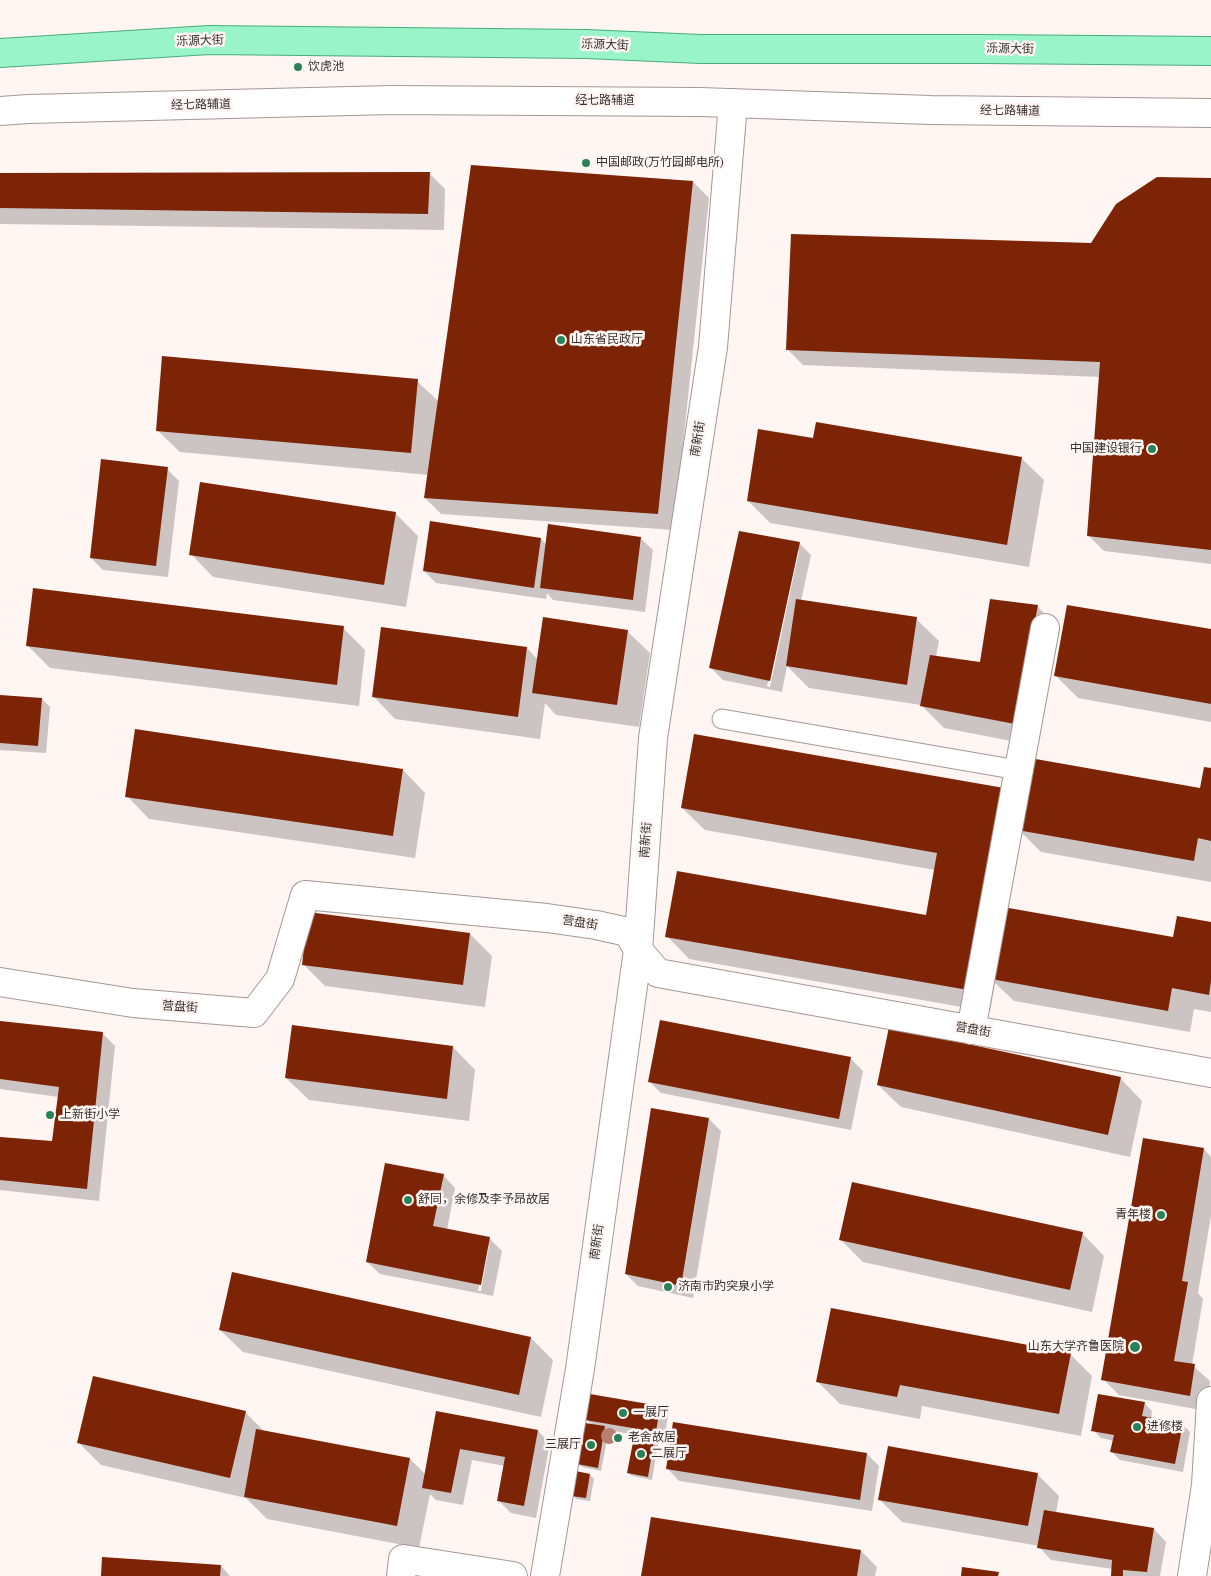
<!DOCTYPE html>
<meta charset="utf-8">
<style>
body{margin:0}
canvas{display:block;background:#fff5f3}
</style>
<canvas width="1211" height="1576"></canvas>
<script>
const g = document.querySelector('canvas').getContext('2d');
g.lineJoin = 'round';
function paint(path, color) {
  g.fillStyle = color;
  g.fill(path, 'evenodd');
}
function strokePath(path, color, width, dash) {
  g.strokeStyle = color;
  g.lineWidth = width;
  g.lineCap = dash ? 'butt' : 'round';
  g.setLineDash(dash || []);
  g.stroke(path);
}
function drawText(font, color, halo, rows, align = 'center') {
  g.font = font + ' "IBM Plex Serif","Noto Sans SC",serif';
  g.lineWidth = 5;
  g.setLineDash([]);
  g.textBaseline = 'middle';
  g.strokeStyle = halo;
  g.fillStyle = color;
  for (const [text, x, y, turn = 0] of rows) {
    g.save();
    g.translate(x, y);
    g.rotate((+turn || 0) * Math.PI / 180);
    g.textAlign = isNaN(turn) ? turn : align;
    if (halo) g.strokeText(text, 0, 0);
    g.fillText(text, 0, 0);
    g.restore();
  }
}
const shadow = new Path2D(`
 M429,173L445,189L444,230L0,224V174Z
 M1211,179V564L1104,551L1088,535L1100,377L803,365L787,349L1092,244Z
 M693,182L709,198L674,530L441,514L425,498L429,475L180,452L157,430L417,381L439,402Z
 M1021,458L1044,480L1029,567L770,523L748,501Z
 M167,469L179,481L168,577L103,570L91,558Z
 M395,513L418,536L406,607L213,577L191,554Z
 M640,538L653,550L645,612L553,600L547,593L546,599L436,583L424,571L541,539L547,545Z
 M799,543L811,555L801,601L916,619L939,641L936,657L981,664L1037,606L1060,629L1037,746L944,728L921,705L809,688L787,666L782,692L723,680L711,668ZM797,551H799L770,687L767,686Z
 M343,628L365,650L359,706L50,668L27,645Z
 M1211,630V722L1078,698L1056,676Z
 M627,631L650,653L639,727L556,715L545,703L540,739L395,719L373,696L527,648L538,660Z
 M0,696L42,699L50,707L46,753L0,750Z
 M1211,769V882L1041,852L1022,833L1008,910L1174,939L1211,923V1012L1194,1009L1190,1032L1014,1001L995,983L990,1012L689,959L667,936L927,916L935,870L705,830L682,808L1003,789H1201Z
 M403,770L425,793L415,858L149,819L127,796Z
 M470,934L492,956L485,1007L325,986L303,964Z
 M0,1022L103,1034L115,1046L99,1201L0,1190V1138L53,1142L59,1097L0,1089Z
 M453,1047L475,1070L469,1121L309,1100L286,1078Z
 M850,1058L863,1071L851,1130L661,1093L649,1081Z
 M1120,1078L1142,1101L1130,1157L901,1107L878,1085Z
 M709,1119L721,1131L693,1298L638,1286L626,1274Z
 M1204,1149L1211,1157V1216L1198,1293L1203,1299L1192,1365L1210,1381L1206,1411L1119,1395L1103,1379Z
 M443,1175L455,1188L447,1230L489,1238L502,1251L493,1296L380,1274L367,1262ZM487,1246H489L481,1291H478Z
 M1082,1233L1104,1256L1092,1312L863,1262L841,1240Z
 M220,1330L531,1338L553,1360L541,1417L243,1352Z
 M1070,1354L1092,1376L1081,1436L922,1406L920,1419L840,1404L818,1382Z
 M591,1395L660,1407L668,1416L664,1440L659,1439L652,1480L632,1476L628,1473L635,1435L609,1430L601,1471L582,1467L578,1464L592,1425L586,1419Z
 M1144,1403L1152,1411L1151,1419L1182,1424L1190,1432L1183,1472L1120,1460L1112,1452L1114,1441L1101,1438L1093,1430Z
 M245,1412L265,1432L410,1459L426,1475L437,1413L538,1431L550,1443L536,1518L511,1513L499,1501L505,1466L472,1460L463,1505L436,1500L430,1494L419,1548L267,1519L246,1498L101,1465L79,1443Z
 M867,1454L879,1466L872,1511L679,1481L667,1468Z
 M577,1472L590,1475L594,1479L590,1501L576,1499L573,1495Z
 M1037,1474L1059,1496L1056,1513L1154,1529L1166,1542L1160,1576H1113V1569L1051,1560L1039,1547V1546L902,1522L880,1500Z
 M861,1551L877,1567L875,1576H643Z
 M221,1566L230,1576H102Z`);
const building = new Path2D(`
 M471,165L693,181L658,514L424,498Z
 M430,172L428,214L0,208V173Z
 M1157,177L1211,178V550L1087,536L1100,362L786,350L791,234L1091,243L1116,204Z
 M162,356L418,379L411,453L156,431Z
 M816,422L1022,457L1007,545L747,501L758,429L813,438Z
 M101,459L168,467L156,566L90,558Z
 M200,482L396,512L384,585L189,555Z
 M430,521L541,538L534,588L423,571Z
 M548,524L641,537L633,600L540,588Z
 M739,531L800,542L770,681L709,668Z
 M33,588L344,626L337,685L26,646Z
 M796,599L917,617L907,685L786,666Z
 M990,599L1038,605L1015,724L920,706L930,655L980,662Z
 M1067,605L1211,629V704L1054,676Z
 M543,617L628,630L617,705L532,693Z
 M381,627L527,647L518,717L372,697Z
 M0,695L42,698L38,746L0,743Z
 M135,729L403,769L393,836L125,797Z
 M694,734L1004,788L968,990L665,937L677,871L926,915L937,853L681,808Z
 M1030,758L1200,788L1204,767L1211,768V841L1198,838L1194,861L1017,830Z
 M1003,907L1173,937L1177,916L1211,922V981L1209,995L1172,988L1168,1011L991,979Z
 M308,912L470,933L463,985L302,965Z
 M660,1020L851,1057L839,1119L648,1082Z
 M0,1021L103,1032L87,1189L0,1180V1137L52,1141L59,1087L0,1079Z
 M292,1025L453,1046L447,1099L285,1078Z
 M889,1027L1121,1077L1108,1135L877,1085Z
 M651,1108L709,1118L681,1286L625,1274Z
 M1143,1138L1204,1148L1182,1281L1188,1282L1174,1361L1195,1364L1190,1396L1101,1380Z
 M385,1163L444,1174L433,1226L490,1237L481,1285L366,1262Z
 M852,1182L1083,1232L1070,1290L839,1240Z
 M232,1272L531,1337L519,1395L219,1330Z
 M831,1308L1071,1353L1059,1414L900,1385L897,1397L816,1382Z
 M93,1376L246,1411L230,1478L77,1443Z
 M590,1394L660,1406L656,1432L585,1420Z
 M1098,1394L1145,1402L1142,1416L1183,1423L1175,1464L1110,1452L1114,1435L1091,1431Z
 M436,1411L538,1430L524,1506L497,1501L505,1457L460,1449L451,1493L422,1488Z
 M673,1422L867,1453L860,1500L666,1469Z
 M585,1423L605,1426L598,1468L577,1464Z
 M256,1429L410,1458L397,1526L244,1497Z
 M635,1432L655,1435L648,1477L627,1473Z
 M888,1446L1038,1473L1028,1526L878,1500Z
 M576,1471L590,1474L586,1498L571,1496Z
 M1044,1510L1154,1528L1147,1572L1123,1570V1576H1111L1112,1560L1037,1548Z
 M651,1517L861,1550L857,1576H641Z
 M102,1557L221,1565L220,1576H101Z
 M962,1567L999,1572L998,1576H961Z`);
const service = new Path2D(`
 M722,719L1018,770`);
const minor = new Path2D(`
 M0,982L133,1003L254,1013L280,979L305,895L547,918L596,925L628,932L638,950L658,973L1211,1073
 M971,1030L1045,628
 M1192,1576L1206,1485L1211,1401`);
const tertiary = new Path2D(`
 M0,111L28,109L391,100L700,102L930,110L1211,113
 M401,1576L403,1559L513,1576
 M545,1576L580,1369L638,950L653,738L713,347L733,103`);
const primary = new Path2D(`
 M0,53L209,40L586,44L701,49H983L1211,51`);
const trees = [
 [609,1436]
];
const markers = [
 [298,67,5,"#278258"],
 [586,163,5,"#278258"],
 [561,340,5,"#278258"],
 [1152,449,5,"#278258"],
 [50,1115,5,"#278258"],
 [408,1200,5,"#278258"],
 [1161,1215,5,"#278258"],
 [668,1287,5,"#278258"],
 [1135,1347,6,"#278258"],
 [623,1413,5,"#278258"],
 [1137,1427,5,"#278258"],
 [618,1438,5,"#278258"],
 [591,1445,5,"#278258"],
 [641,1454,5,"#278258"]
];
const streetNames = [
 ["泺源大街",200,41,-2],
 ["泺源大街",605,45,2],
 ["泺源大街",1010,49,1],
 ["经七路辅道",605,101],
 ["经七路辅道",201,105,-1],
 ["经七路辅道",1010,111,1],
 ["南新街",698,439,-81],
 ["南新街",646,840,-86],
 ["营盘街",580,923,9],
 ["营盘街",180,1007,4],
 ["营盘街",973,1030,10],
 ["南新街",597,1242,-82]
];
const poiNames = [
 ["饮虎池",308,67],
 ["中国邮政(万竹园邮电所)",596,163],
 ["山东省民政厅",571,340],
 ["中国建设银行",1142,449,"right"],
 ["上新街小学",60,1115],
 ["舒同，余修及李予昂故居",418,1200],
 ["青年楼",1151,1215,"right"],
 ["济南市趵突泉小学",678,1287],
 ["山东大学齐鲁医院",1124,1347,"right"],
 ["一展厅",633,1413],
 ["进修楼",1147,1427],
 ["老舍故居",628,1438],
 ["三展厅",581,1445,"right"],
 ["二展厅",651,1454]
];
paint(shadow, '#0003');
paint(building, '#7c2405');
strokePath(service, '#a59793', 21);
strokePath(minor, '#a59793', 30);
strokePath(tertiary, '#a59793', 30);
strokePath(primary, '#4aab7c', 30);
strokePath(service, '#fff', 19);
strokePath(minor, '#fff', 28);
strokePath(tertiary, '#fff', 28);
strokePath(primary, '#99f4ca', 28);
g.fillStyle = '#b5806f';
for (const [x, y] of trees) {
  g.beginPath();
  g.arc(x, y, 8, 0, 2 * Math.PI);
  g.fill();
}
for (const [x, y, r, color] of markers) {
  const dot = new Path2D();
  dot.arc(x, y, r, 0, 2 * Math.PI);
  g.fillStyle = color;
  g.fill(dot);
  strokePath(dot, '#fff5f3', 2);
}
drawText('12px', '#36302e', '#fff5f3', streetNames);
drawText('12px', '#36302e', '#fff5f3', poiNames, 'left');
</script>
